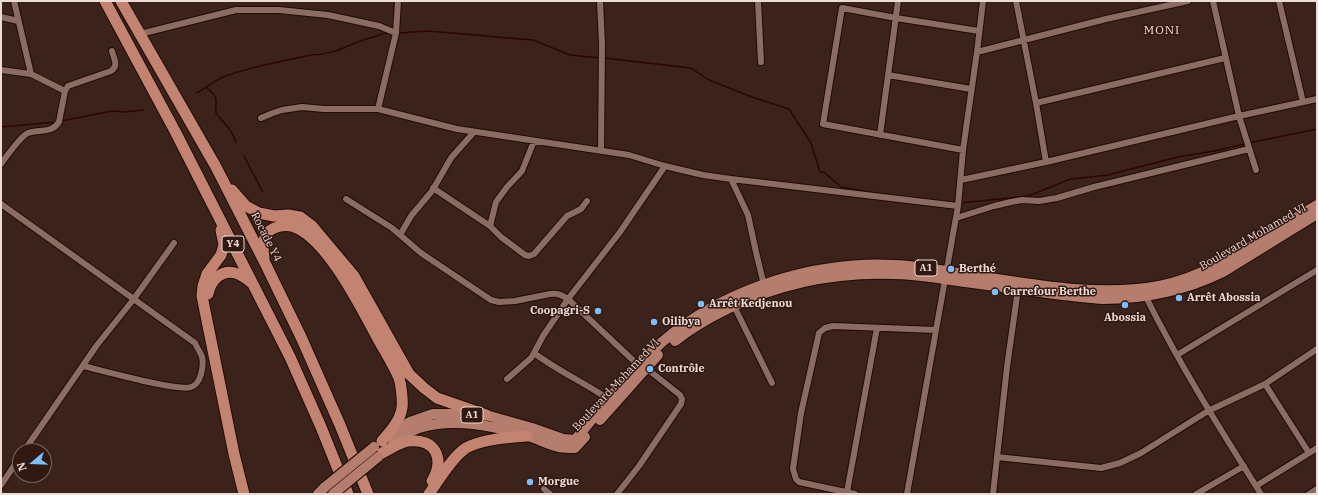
<!DOCTYPE html>
<meta charset="utf-8">
<style>
body{margin:0}
#map{position:relative;width:1318px;height:495px;overflow:hidden;background:#3b231b;font-family:"IBM Plex Serif",serif}
canvas{display:block}
.frame{position:absolute;inset:0;border:2px solid #eddbd6;pointer-events:none}
.north{position:absolute;left:12px;top:443px;width:40px;height:40px;box-sizing:border-box;background:#311912;border:1px solid #7c6760;border-radius:50%;rotate:251deg;font-size:11px;font-weight:700;line-height:16px;text-align:center;color:#eddbd6}
.north::after{content:'';display:block;margin:auto;width:14px;height:18px;background:#7dbef9;clip-path:polygon(50% 0,100% 100%,50% 72%,0 100%)}
</style>
<div id="map">
<canvas width="1318" height="495"></canvas>
<div class="frame"></div>
<div class="north">N</div>
</div>
<script>
const g = document.querySelector('canvas').getContext('2d');
g.lineJoin = 'round';
function strokePath(path, color, width, dash) {
  g.strokeStyle = color;
  g.lineWidth = width;
  g.lineCap = dash ? 'butt' : 'round';
  g.setLineDash(dash || []);
  g.stroke(path);
}
function drawText(font, color, halo, rows, align = 'center') {
  g.font = font + ' "IBM Plex Serif",serif';
  g.lineWidth = 3;
  g.setLineDash([]);
  g.textBaseline = 'middle';
  g.strokeStyle = halo;
  g.fillStyle = color;
  for (const [text, x, y, turn = 0] of rows) {
    g.save();
    g.translate(x, y);
    g.rotate((+turn || 0) * Math.PI / 180);
    g.textAlign = isNaN(turn) ? turn : align;
    if (halo) g.strokeText(text, 0, 0);
    g.fillText(text, 0, 0);
    g.restore();
  }
}
const stream = new Path2D(`
 M398,33L428,31L533,40L570,55L600,58
 M604,58L691,68L709,80L752,97L789,109L811,143L820,172H824L841,187L876,193
 M207,88C220,99 215,98 216,113C224,124 232,129 236,142
 M197,93C206,88 214,81 223,77C250,66 282,62 310,55C327,55 340,50 355,43C364,39 375,37 385,33H390
 M61,121L112,111L125,112L143,110
 M1,127L57,122
 M1249,143L1317,129
 M244,156L262,191
 M961,203L1028,196L1071,179L1108,175L1178,157L1214,151L1245,144`);
const minor = new Path2D(`
 M14,1L31,74
 M600,1L602,44L601,151
 M758,1L761,62
 M1016,1L1036,103L1046,162
 M1213,1L1239,116L1256,170
 M1279,1L1303,102
 M1,17L18,21
 M140,34L236,10H279L328,15L379,26L396,33
 M977,52L1106,19L1188,1
 M1,70L31,74L65,91
 M888,75L971,89
 M1036,103L1225,58
 M378,109L396,33L398,1
 M261,118L273,113L282,110L302,107L324,109H378L457,129L629,155L665,166L703,175L731,179L748,215L756,252L764,285
 M880,135L898,1
 M963,150L823,124L842,8L896,18L979,31
 M1,164C6,157 21,136 28,133C38,129 52,134 59,122L65,91L68,86L111,71C119,66 114,59 112,51
 M731,179L958,206
 M961,180L1046,162L1239,116L1317,99
 M433,188L490,226L501,237L525,255L529,256L534,254L567,216L581,209L587,201
 M346,199L392,228L421,253L491,300L499,302L515,301L550,294C558,293 562,295 568,299L638,365
 M1,204L195,343C197,348 201,353 202,357C204,366 201,384 191,387C178,392 101,370 83,366
 M956,218L994,206L1011,202L1022,200L1039,201L1057,198L1094,187L1249,149
 M490,226L496,202L507,187L522,171L534,141
 M400,235L411,216L432,191L451,158L474,132
 M1145,295C1179,364 1220,429 1261,494
 M734,306L772,383
 M534,353L543,336L568,299L620,232L665,166
 M1177,355L1317,270
 M507,379L531,358L534,353C558,371 585,383 608,399
 M1265,384L1309,453
 M24,451L97,345L133,300L174,243
 M997,457L1101,468L1120,463L1141,453L1208,411L1265,384L1317,349
 M1,485L20,457
 M1256,486L1317,448
 M544,489L550,494
 M847,492L877,328
 M617,494L639,466L681,404L682,399L680,395L646,368
 M855,494L799,482L796,479L793,469L801,413L819,333L825,328L833,326L936,330
 M907,494L958,206L963,150L977,52L983,1
 M993,494L1007,367L1018,289
 M1196,494L1244,466
 M1309,494L1317,489`);
const primary = new Path2D(`
 M675,341C691,328 709,318 727,309C780,283 833,272 893,274C917,274 941,279 965,282C995,286 1025,290 1055,294C1071,296 1087,298 1103,299C1144,299 1186,290 1223,272L1317,214
 M600,420L658,355
 M388,436L410,422L433,414H460L486,415L532,428L563,439L575,440C606,403 635,363 673,333C734,286 818,261 895,265C923,266 950,272 977,276C1037,285 1098,297 1159,286C1216,275 1267,234 1317,205
 M393,444C401,438 409,431 419,428C453,417 494,426 528,436C538,439 549,445 559,447C564,448 570,448 575,448L585,437
 M318,494L325,487`);
const trunk = new Path2D(`
 M105,1L176,133L290,357L321,427L348,494
 M121,1L216,167L265,263L301,337L340,425L368,494
 M232,190L246,206L259,213L274,216L288,215L300,217L312,226L354,276L409,374L424,388L437,398L486,415
 M221,230L224,245L221,255L207,274L203,286L202,296L234,454L244,494
 M264,258C263,251 262,244 265,237C269,226 287,223 297,228C329,243 360,306 377,337C384,350 393,364 399,378C401,384 403,401 402,408C400,421 390,432 382,441
 M208,294C211,279 223,268 238,274C243,276 248,280 252,283
 M382,453C390,449 400,442 408,441C436,438 445,459 432,481
 M429,494C438,481 453,456 466,448C482,439 510,437 527,436`);
const primaryBridge = new Path2D(`
 M325,487L374,447
 M333,494L378,457`);
const markers = [
 [951,269,4,"#7dbef9"],
 [995,292,4,"#7dbef9"],
 [1179,298,4,"#7dbef9"],
 [701,304,4,"#7dbef9"],
 [1125,305,4,"#7dbef9"],
 [598,311,4,"#7dbef9"],
 [654,322,4,"#7dbef9"],
 [650,369,4,"#7dbef9"],
 [530,482,4,"#7dbef9"]
];
const shields = [
 [233,244,22],
 [926,268,22],
 [472,415,22]
];
const shieldNames = [
 ["Y4",233,244],
 ["A1",926,268],
 ["A1",472,415]
];
const streetNames = [
 ["Rocade Y4",266,237,63],
 ["Boulevard Mohamed VI",1253,237,-30],
 ["Boulevard Mohamed VI",616,385,-47]
];
const poiNames = [
 ["Berthé",959,269],
 ["Carrefour Berthe",1003,292],
 ["Arrêt Abossia",1187,298],
 ["Arrêt Kedjenou",709,304],
 ["Coopagri-S",590,311,"right"],
 ["Abossia",1125,318,"center"],
 ["Oilibya",662,322],
 ["Contrôle",658,369],
 ["Morgue",538,482]
];
const neighbourhoodNames = [
 ["MONI",1162,31]
];
strokePath(stream, '#2e0500', 1.5);
strokePath(minor, '#210b05', 8);
strokePath(primary, '#210b05', 12);
strokePath(trunk, '#210b05', 13);
strokePath(minor, '#8a6c63', 6);
strokePath(primary, '#b47d6d', 10);
strokePath(trunk, '#c28370', 11);
strokePath(primaryBridge, '#210b05', 12, []);
strokePath(primaryBridge, '#b47d6d', 10);
for (const [x, y, r, color] of markers) {
  const dot = new Path2D();
  dot.arc(x, y, r, 0, 2 * Math.PI);
  g.fillStyle = color;
  g.fill(dot);
  strokePath(dot, '#311912', 1.5);
}
for (const [x, y, w] of shields) {
  const box = new Path2D();
  box.roundRect(x - w / 2, y - 8, w, 16, 3);
  g.fillStyle = '#311912';
  g.fill(box);
  strokePath(box, '#eddbd6', 1);
}
drawText('bold 10px', '#eddbd6', null, shieldNames);
drawText('11px', '#eddbd6', '#311912', streetNames);
drawText('bold 11px', '#eddbd6', '#311912', poiNames, 'left');
g.letterSpacing = '1px';
drawText('12px', '#fddad0', '#311912', neighbourhoodNames);
g.letterSpacing = '0px';
</script>
